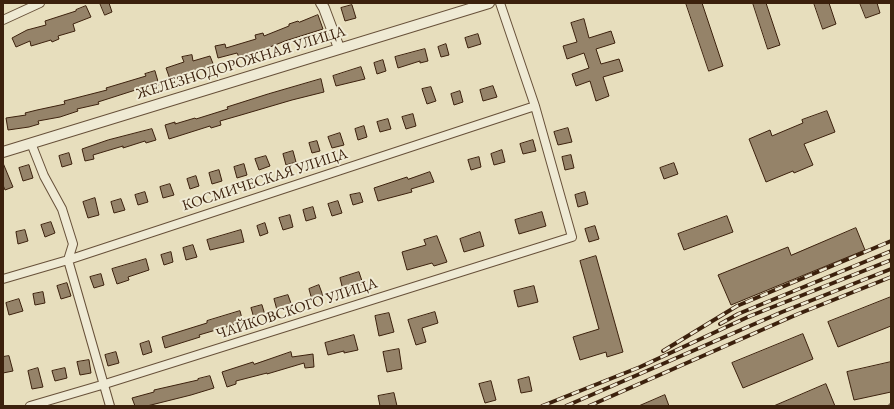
<!DOCTYPE html>
<meta charset="utf-8">
<style>
body{margin:0}
#map{position:relative;width:894px;height:409px;overflow:hidden;background:#e7debd;font-family:"EB Garamond",serif}
canvas{display:block}
.frame{position:absolute;inset:0;border:4px solid #3c210d;pointer-events:none}
</style>
<div id="map">
<canvas width="894" height="409"></canvas>
<div class="frame"></div>
</div>
<script>
const g = document.querySelector('canvas').getContext('2d');
g.lineJoin = 'round';
function paint(path, color) {
  g.fillStyle = color;
  g.fill(path, 'evenodd');
}
function strokePath(path, color, width, dash) {
  g.strokeStyle = color;
  g.lineWidth = width;
  g.lineCap = dash ? 'butt' : 'round';
  g.setLineDash(dash || []);
  g.stroke(path);
}
function drawText(font, color, halo, rows, align = 'center') {
  g.font = font + ' "EB Garamond",serif';
  g.lineWidth = 4;
  g.setLineDash([]);
  g.textBaseline = 'middle';
  g.strokeStyle = halo;
  g.fillStyle = color;
  for (const [text, x, y, turn = 0] of rows) {
    g.save();
    g.translate(x, y);
    g.rotate((+turn || 0) * Math.PI / 180);
    g.textAlign = isNaN(turn) ? turn : align;
    if (halo) g.strokeText(text, 0, 0);
    g.fillText(text, 0, 0);
    g.restore();
  }
}
const building = new Path2D(`
 M100,3H109L112,12L105,15Z
 M686,3H702L723,66L709,71Z
 M753,3H766L780,45L768,49Z
 M814,3H829L836,24L823,29Z
 M860,3H877L880,13L866,18Z
 M352,5L356,18L345,21L341,8Z
 M86,6L91,17L73,24L75,31L58,36L59,39L52,42L51,40L31,46L30,41L16,47L12,38L27,30L46,25L45,21L76,11V10Z
 M318,15L323,29L285,41L260,51L239,57L237,53L218,58L215,46L225,44L226,48L256,39L255,35L263,33L264,36L289,26V24L298,21L299,22Z
 M584,19L589,38L611,31L615,43L596,49L601,64L619,59L623,71L603,77L609,96L596,101L590,81L576,86L572,74L589,68L584,53L567,59L563,46L577,42L571,23Z
 M478,34L481,44L468,48L465,38Z
 M446,44L449,55L441,57L438,47Z
 M425,49L428,61L420,63V61L398,68L395,57Z
 M192,55L193,61L210,56L214,66L178,76L180,80L171,82L166,68L184,62L182,57Z
 M383,60L386,71L377,74L374,63Z
 M361,67L365,79L336,86L333,76Z
 M155,71L159,85L149,88L148,86L98,102L99,104L77,109L78,111L60,117L38,121L39,124L29,127L8,130L6,118L26,115L25,113L37,110L65,104L64,101L107,90L106,88L146,76L145,74Z
 M321,79L324,92L292,100L241,115L220,121L221,125L211,128L210,126L169,139L165,125L175,122V124L195,118L196,119L228,109L227,107L268,94Z
 M493,86L497,97L483,101L480,90Z
 M431,87L436,101L427,104L422,89Z
 M460,91L463,102L454,105L451,94Z
 M827,111L835,132L804,144L813,165L794,173L793,171L766,182L749,139L770,130L772,136L803,123L802,120Z
 M413,114L416,126L406,129L402,117Z
 M388,119L391,129L380,132L377,122Z
 M364,126L367,137L358,140L355,129Z
 M568,128L572,142L558,145L554,132Z
 M152,129L156,140L146,143L145,141L123,148V146L93,155L94,159L85,161L82,149L108,140Z
 M340,133L344,145L332,148L328,137Z
 M533,140L536,151L523,154L520,144Z
 M317,141L320,151L312,153L309,143Z
 M502,150L505,162L494,165L491,154Z
 M293,151L296,162L286,165L283,154Z
 M69,153L72,164L62,167L59,156Z
 M571,155L574,168L565,170L562,157Z
 M266,156L270,166L259,170L255,159Z
 M479,157L481,167L471,170L468,160Z
 M3,163L13,187L5,190L3,185Z
 M674,163L678,174L664,179L660,168Z
 M244,164L247,175L237,178L234,167Z
 M29,165L33,178L23,181L19,168Z
 M219,170L222,181L212,184L209,173Z
 M430,172L434,182L411,189L412,192L378,201L374,188L407,177L408,179Z
 M196,176L199,186L190,189L187,179Z
 M170,184L174,195L163,198L160,187Z
 M145,192L148,202L138,205L135,195Z
 M585,192L588,204L578,207L575,195Z
 M360,193L363,202L353,205L350,195Z
 M95,198L99,215L88,218L83,202Z
 M121,199L125,210L114,213L111,202Z
 M338,201L342,213L332,216L328,204Z
 M313,207L316,218L306,221L303,210Z
 M542,212L546,226L519,234L515,220Z
 M290,215L293,227L283,230L279,218Z
 M727,216L733,232L684,250L678,234Z
 M51,222L55,233L45,237L41,225Z
 M265,223L268,233L260,236L257,226Z
 M595,226L599,239L589,242L585,229Z
 M856,228L865,250L731,305L718,275L788,247L791,255Z
 M25,230L28,241L18,244L16,232Z
 M241,230L244,242L210,250L207,240Z
 M480,232L484,246L464,252L460,239Z
 M437,236L447,262L434,266L432,263L407,270L402,252L426,245L424,240Z
 M193,245L197,257L186,260L183,248Z
 M171,252L173,262L164,265L161,255Z
 M596,256L623,352L607,357L606,352L580,360L573,337L599,329L580,261Z
 M146,259L149,270L128,277L129,280L117,284L112,269Z
 M359,272L363,284L343,290L340,278Z
 M101,274L104,285L94,288L90,277Z
 M67,283L71,296L61,299L57,286Z
 M319,285L323,296L312,300L309,289Z
 M534,286L538,302L518,307L514,291Z
 M43,292L45,303L35,305L33,294Z
 M288,295L292,306L277,310L274,299Z
 M891,297V326L838,347L828,322Z
 M19,299L23,311L9,315L6,303Z
 M262,305L265,315L254,318L251,308Z
 M240,311L243,322L199,335L200,337L165,348L162,337L207,323V321Z
 M435,312L438,323L422,328L426,342L416,345L408,320Z
 M389,313L394,332L379,336L375,316Z
 M803,334L813,359L743,388L732,363Z
 M354,335L358,350L344,353V351L328,355L325,343Z
 M149,341L152,352L143,355L140,344Z
 M399,349L402,369L387,372L383,352Z
 M116,352L119,363L108,366L105,355Z
 M291,352L292,357L313,354L314,367L305,368L304,363L267,374V373L236,381V384L227,387L222,372L253,362L254,364Z
 M9,356L13,371L3,373V357Z
 M89,360L91,373L80,375L77,362Z
 M891,362V392L854,400L847,372Z
 M38,368L43,387L32,389L28,371Z
 M65,368L67,378L55,381L52,371Z
 M210,376L214,388L191,395L147,406H135L132,398L154,392V390L198,380V379Z
 M529,377L532,391L521,393L518,380Z
 M491,381L496,400L485,403L479,384Z
 M826,384L835,406H774Z
 M394,393L397,406H380L378,396Z
 M665,395L669,406H639Z`);
const minor = new Path2D(`
 M3,20L40,3
 M31,143L44,176L62,209L73,244L68,260L110,406
 M3,279L68,260L535,106
 M30,406L105,384L572,237L535,106L500,3`);
const tertiary = new Path2D(`
 M321,3L324,8L339,48
 M3,152L489,3`);
const rail = new Path2D(`
 M720,324L738,314L891,251
 M663,351L737,306L891,241
 M542,406L640,367L750,316L891,260
 M566,406L782,312L891,269
 M589,406L798,314L891,277
 M890,406L891,405`);
const streetNames = [
 ["ЖЕЛЕЗНОДОРОЖНАЯ УЛИЦА",241,63,-17],
 ["КОСМИЧЕСКАЯ УЛИЦА",265,180,-18],
 ["ЧАЙКОВСКОГО УЛИЦА",297,309,-18]
];
paint(building, '#958369');
strokePath(building, '#3c210d', 1);
strokePath(minor, '#675039', 10);
strokePath(tertiary, '#675039', 12);
strokePath(minor, '#efead4', 8);
strokePath(tertiary, '#efead4', 10);
strokePath(rail, '#3c210d', 4);
strokePath(rail, '#efead4', 2.5, [8]);
drawText('15px', '#3c210d', '#efead4', streetNames);
</script>
